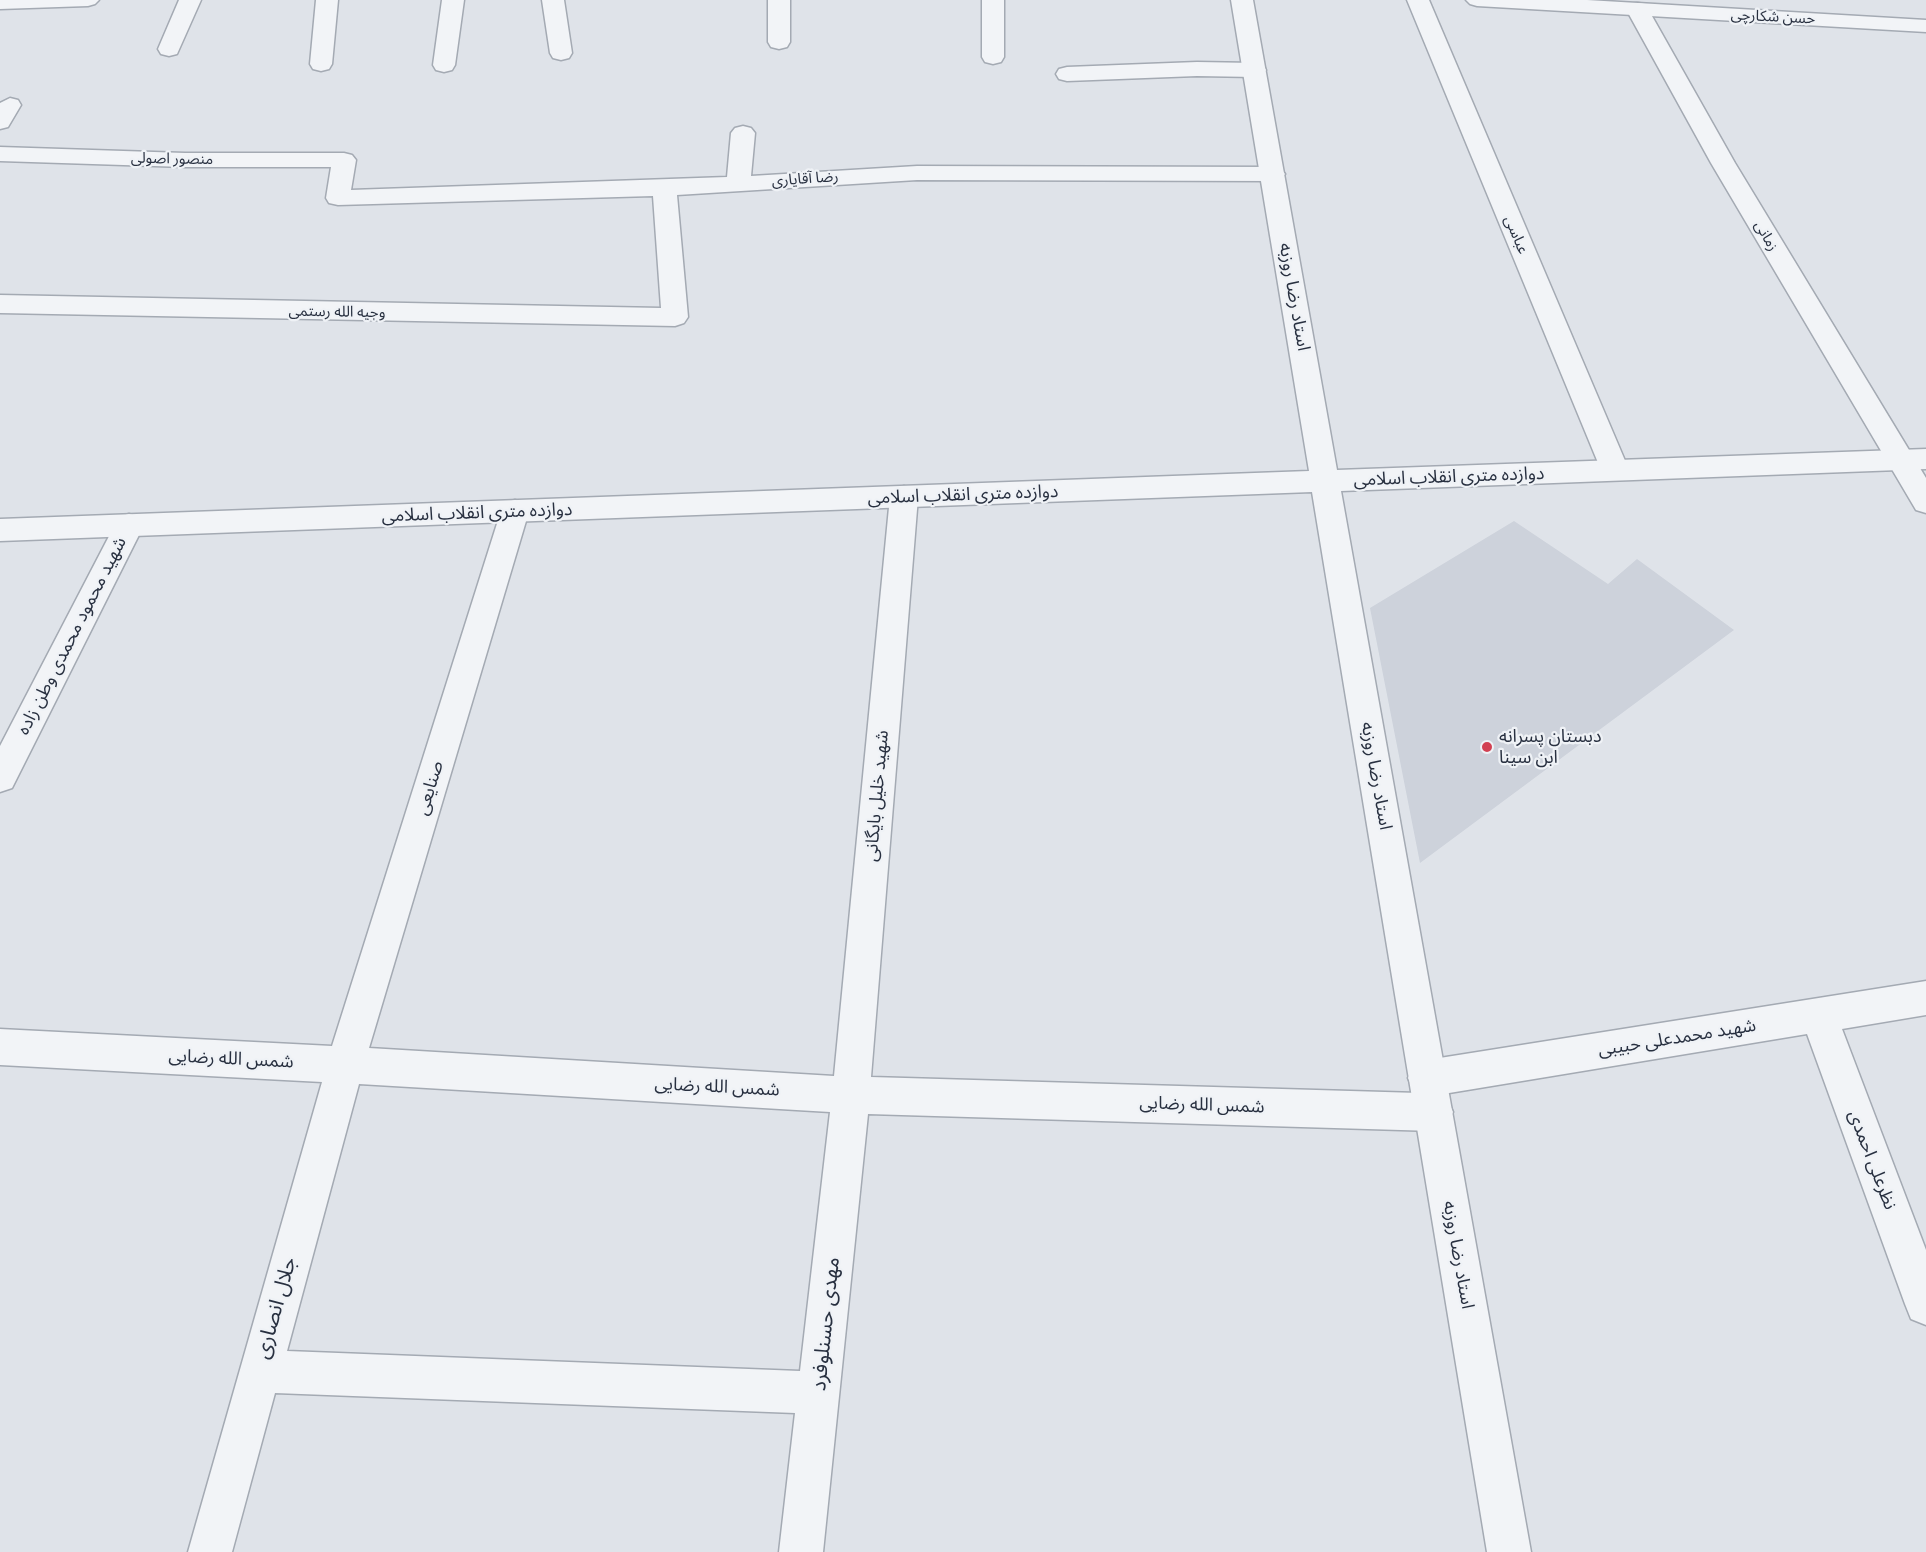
<!DOCTYPE html>
<meta charset="utf-8">
<style>
body{margin:0}
canvas{display:block;background:#dfe3e9}
</style>
<canvas width="1926" height="1552"></canvas>
<script>
const g = document.querySelector('canvas').getContext('2d');
g.lineJoin = 'round';
function paint(path, color) {
  g.fillStyle = color;
  g.fill(path, 'evenodd');
}
function strokePath(path, color, width, dash) {
  g.strokeStyle = color;
  g.lineWidth = width;
  g.lineCap = dash ? 'butt' : 'round';
  g.setLineDash(dash || []);
  g.stroke(path);
}
function drawText(font, color, halo, rows, align = 'center') {
  g.font = font + ' "IBM Plex Sans","Noto Sans Arabic",sans-serif';
  g.lineWidth = 4.5;
  g.setLineDash([]);
  g.textBaseline = 'middle';
  g.strokeStyle = halo;
  g.fillStyle = color;
  for (const [text, x, y, turn = 0] of rows) {
    g.save();
    g.translate(x, y);
    g.rotate((+turn || 0) * Math.PI / 180);
    g.textAlign = isNaN(turn) ? turn : align;
    if (halo) g.strokeText(text, 0, 0);
    g.fillText(text, 0, 0);
    g.restore();
  }
}
const built = new Path2D(`
 M1514,521L1608,584L1637,559L1734,630L1420,863L1370,608Z`);
const minor = new Path2D(`
 M179,0H201L177,54L169,56L161,54L158,49Z
 M316,0H338L332,64L329,69L321,71L313,69L310,64Z
 M442,0H464L455,65L452,70L444,72L436,70L433,65Z
 M542,0H564L572,53L569,58L561,60L553,58L550,53Z
 M768,0H790V42L787,47L779,49L771,47L768,42Z
 M982,0H1004V57L1001,62L993,64L985,62L982,57Z
 M1407,0H1429L1629,470L1625,477L1615,480L1605,477L1601,470Z
 M1637,3L1645,4L1648,9L1735,163L1926,478V513L1916,510L1711,163L1626,9L1629,4Z
 M1197,62L1255,63L1263,65L1266,70L1263,75L1255,77L1197,76L1067,81L1059,79L1056,74L1059,69L1067,67Z
 M10,98L18,100L21,105L8,127L0,129V103Z
 M743,126L751,128L755,133L751,176L917,166L1273,167L1281,169L1285,174L1281,179L1273,181L917,180L677,195L688,317L684,323L675,326L0,313V295L661,308L653,196L338,205L329,203L326,198L331,167H185L0,161V147L185,153H344L352,155L356,160L351,190L727,177L731,133L735,128Z
 M904,486L914,490L918,497L871,1077L1419,1093L1414,1091L1408,1078L1414,1065L1427,1060L1926,981V1015L1842,1029L1926,1250V1325L1911,1319L1905,1304L1807,1034L1437,1095L1447,1099L1453,1112L1447,1125L1434,1131L868,1114L823,1552H779L795,1413L275,1393L232,1552H188L322,1082L0,1065V1029L332,1046L501,511L505,503L515,500L525,503L529,511L369,1048L834,1076L890,497L894,490ZM359,1084L830,1112L800,1371L287,1351Z
 M129,514L139,517L144,525L12,788L0,792V746L119,517Z`);
const tertiary = new Path2D(`
 M0,0H99L95,4L88,6L0,9Z
 M1231,0H1253L1337,470L1926,449V469L1341,491L1531,1552H1487L1312,492L0,541V519L1309,471Z
 M1466,0H1587L1926,20V32L1477,6L1470,4Z`);
const markers = [
 [1487,747,6,"#d24052"]
];
const farStreetnames = [
 ["حسن شکارچی",1773,17,3],
 ["منصور اصولی",172,159,1],
 ["رضا آقایاری",805,179,-4],
 ["عباسی",1516,235,67],
 ["زمانی",1766,236,60],
 ["وجیه الله رستمی",337,312,1]
];
const streetNames = [
 ["استاد رضا روزبه",1294,297,80],
 ["دوازده متری انقلاب اسلامی",1449,477,-2],
 ["دوازده متری انقلاب اسلامی",963,495,-2],
 ["دوازده متری انقلاب اسلامی",477,513,-2],
 ["شهید محمود محمدی وطن زاده",72,636,-63],
 ["استاد رضا روزبه",1376,776,80],
 ["صنایعی",430,788,-73],
 ["شهید خلیل بایگانی",877,796,-85],
 ["شهید محمدعلی حبیبی",1677,1038,-9],
 ["شمس الله رضایی",231,1059,3],
 ["شمس الله رضایی",717,1087,3],
 ["شمس الله رضایی",1202,1105,2],
 ["نظرعلی احمدی",1872,1160,69],
 ["استاد رضا روزبه",1458,1255,80]
];
const poiNames = [
 ["دبستان پسرانه",1499,737],
 ["ابن سینا",1499,758]
];
const nearStreetnames = [
 ["جلال انصاری",276,1308,-74],
 ["مهدی حسنلوفرد",826,1324,-84]
];
paint(built, '#cdd2db');
strokePath(minor, '#a4aab3', 3);
strokePath(tertiary, '#a4aab3', 3);
paint(minor, '#f2f4f7');
paint(tertiary, '#f2f4f7');
for (const [x, y, r, color] of markers) {
  const dot = new Path2D();
  dot.arc(x, y, r, 0, 2 * Math.PI);
  g.fillStyle = color;
  g.fill(dot);
  strokePath(dot, '#eff2f6', 2);
}
drawText('15px', '#283040', '#eff2f6', farStreetnames);
drawText('18px', '#283040', '#eff2f6', streetNames);
drawText('18px', '#283040', '#eff2f6', poiNames, 'left');
drawText('21px', '#283040', '#eff2f6', nearStreetnames);
</script>
